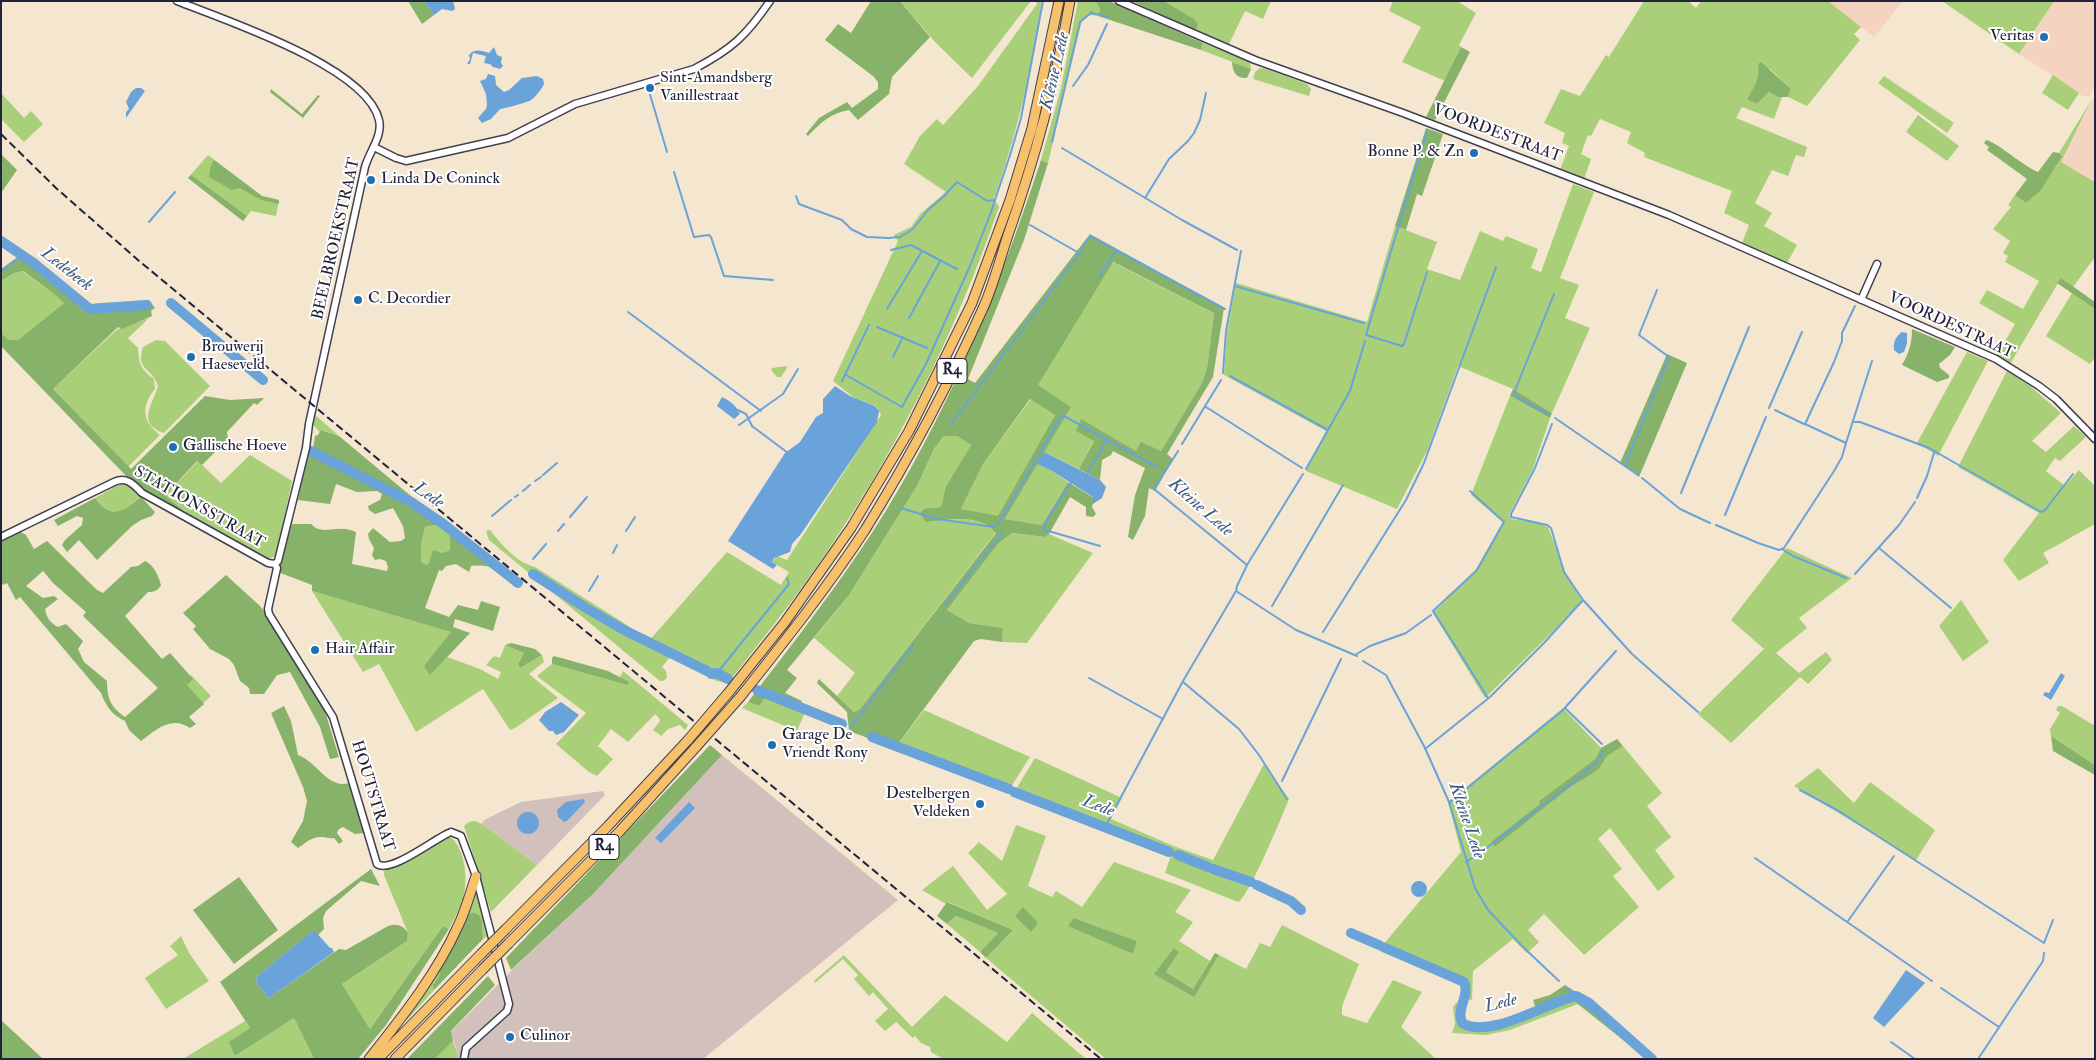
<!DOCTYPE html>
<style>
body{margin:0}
#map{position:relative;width:2096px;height:1060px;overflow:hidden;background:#f5e6d0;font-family:"IM FELL Double Pica",serif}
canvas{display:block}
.frame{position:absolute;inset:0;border:2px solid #22223b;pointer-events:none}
</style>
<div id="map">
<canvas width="2096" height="1060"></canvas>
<div class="frame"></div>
</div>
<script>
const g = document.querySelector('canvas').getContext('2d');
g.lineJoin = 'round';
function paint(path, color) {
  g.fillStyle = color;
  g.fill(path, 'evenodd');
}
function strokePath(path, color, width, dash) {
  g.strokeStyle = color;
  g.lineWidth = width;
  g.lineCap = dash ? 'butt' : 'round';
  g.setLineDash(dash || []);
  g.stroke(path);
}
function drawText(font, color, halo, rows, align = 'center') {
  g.font = font + ' "IM FELL Double Pica",serif';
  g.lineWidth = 4;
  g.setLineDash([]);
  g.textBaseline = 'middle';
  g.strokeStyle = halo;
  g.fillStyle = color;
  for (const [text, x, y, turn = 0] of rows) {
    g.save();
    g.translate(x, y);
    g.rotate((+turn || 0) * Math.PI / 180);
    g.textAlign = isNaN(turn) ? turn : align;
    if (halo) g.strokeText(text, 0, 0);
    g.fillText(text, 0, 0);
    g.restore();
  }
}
const built = new Path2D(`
 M1828,1H1903L1874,37Z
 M2054,1H2095V86L2089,96H2083L2019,54Z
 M2095,95V182L2061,162Z`);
const industrial = new Path2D(`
 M722,755L898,900L703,1059H459L451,1032L517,965L593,894Z
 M603,791L605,795L537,865L482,824L484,820L521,802Z`);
const green = new Path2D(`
 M900,1H1031L972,78L936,43Z
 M1036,1H1042C1032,71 1017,133 994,199L999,207C954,337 892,461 812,573C787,609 759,643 732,678L727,683C706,681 691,664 675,651L662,667L666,671L667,678L663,681H660L489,540L486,531L490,530C501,544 517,563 535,567L624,623L648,642L727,552L781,585L789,572L772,562L777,556L787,560L881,415L876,406L853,397L833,381L898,241L894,235L911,227L921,213L946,192L904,164L920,136L937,119L943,125L978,86L1037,4Z
 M1078,1H1095L1100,9L1098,16C1090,14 1084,16 1081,24L1048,163L1041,160L1061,88Z
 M1164,1H1271L1263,19L1245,11L1228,46L1195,32L1193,18Z
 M1393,1H1457L1476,13L1459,45L1461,47L1445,81L1402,62L1421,27L1389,11Z
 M1644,1H1688L1696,8L1701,1H1828L1861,27L1854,34L1860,40L1807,106L1788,97L1791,89L1770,69L1758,68C1763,78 1752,91 1747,100L1757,104L1769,92L1782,97L1774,119L1742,107L1736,118L1807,147L1804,157L1796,155L1788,176L1772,170L1755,203L1772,213L1764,226L1797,245L1787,263L1783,262L1742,243L1749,225L1724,213L1732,191L1644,157L1645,153L1627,143L1631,132L1600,119L1591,136L1588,135L1581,154L1591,159L1584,179L1560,170L1569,146L1562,143L1565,133L1544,123L1561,89L1580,96L1606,55L1609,57Z
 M1942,1H2054L2019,54Z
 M1203,43L1250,62L1251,69L1201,50Z
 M1260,68L1266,69L1307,84L1311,89L1309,96L1253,79L1255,72Z
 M2053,75L2079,93L2068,110L2042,93Z
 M1884,76L1954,123L1947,133L1878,83Z
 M1,93L24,118L31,111L43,124L24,142L1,119Z
 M2092,99L2061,162L2095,182V257L2073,287L2061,278L2010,364L1996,357L2015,324L1979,303L1987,290L2023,309L2039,281L2005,262L2008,256L2003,253L2010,241L1993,229L2011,207L2008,205L2015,195L2026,203L2062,156L2059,153Z
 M1918,115L1959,146L1947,161L1906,132Z
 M208,155L262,196L279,200L276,216L251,211L243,221L188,178Z
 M1573,184L1594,192L1560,278L1579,285L1565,318L1590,328L1552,413L1513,389L1458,366L1428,449L1397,509L1306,471L1326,431L1224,375L1227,332L1236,283L1367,322L1395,226L1437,242L1427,269L1460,280L1480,231L1503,241L1506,236L1538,249L1531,268L1541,272Z
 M1112,262L1214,313L1207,368L1202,383L1161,451H1136L1082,420L1094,440L1079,469L1044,452L1071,407L1037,385Z
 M22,271L49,290L64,303L18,340H9L1,333V281L14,273Z
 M2072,293L2095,309V357L2090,364L2046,336Z
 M149,300L152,304L101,307L100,303Z
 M149,318L128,338L138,348C139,364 141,370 154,379L155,389C140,407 143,422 160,435L128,467L53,389L112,334L118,329Z
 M156,340L165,341L210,386L164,433C135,424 154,402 158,386C153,368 135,371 143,347Z
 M1967,352L1988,361L1938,456L1917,443Z
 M786,366L787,368L781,377H777L771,370L772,368Z
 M2007,371L2030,386L2061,413L2032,441L2046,452L2074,426L2086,437L2060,461L2055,458L2046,471L2065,486L2079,470L2095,486V524L2043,553L2049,563L2019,581L2003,560L2039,513L1958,467Z
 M1510,396L1550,418L1533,469L1509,515L1511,519L1539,523L1548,527L1567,577L1583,602L1485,698L1433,613L1473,574L1503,522L1471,495Z
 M1031,399L1055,415L998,517L961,509L983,464Z
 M315,415L339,436L322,430L320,432L313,425Z
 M944,436H957L971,445L946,486L941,507L933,508L926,522C948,520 980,514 996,532L860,709L854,712L837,696L855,673L814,638L849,595L917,486L934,449Z
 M250,455L292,481L276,556L268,559L189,515L165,495L198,461L221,483Z
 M1037,464L1052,471L1068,482L1042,525L1005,519Z
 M120,484L128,486L141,497C123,512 111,520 95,498Z
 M440,524L449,530L450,550L442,553L426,565L421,562V544L425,527Z
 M1012,533L1043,537L1049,534L1093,553L1027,643L1002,642L1003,628L969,623L947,610L998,544Z
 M1787,548L1852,578L1799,618L1807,628L1776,653L1799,673L1826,652L1832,660L1808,684L1800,677L1731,743L1698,714L1764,649L1731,620Z
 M312,591L452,632L425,666L430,674L447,657L480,669L498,679L501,672L486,665L494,656L500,658L505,645L524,653L518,664L520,668L542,655L544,662L529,674L558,698L515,728L510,730L483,689L416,732L379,664L363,672Z
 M1961,600L1989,642L1963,661L1939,626Z
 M552,664L627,685L620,677L623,671L688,725L685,730L680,725L668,729L661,736L653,730L660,721L659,718L655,714L628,742L611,729L598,746L613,759L597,776L589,772L556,744L586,713L538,677V675Z
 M191,675L211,696L201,705L181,684Z
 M767,695L805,712L797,731L742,708L748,702L759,706Z
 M2058,706H2062L2095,726V765L2051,736L2050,729L2060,713L2056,710Z
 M1563,708L1601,748L1595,759L1539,801L1541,803L1495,847L1572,786L1600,768L1606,757L1623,746L1662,793L1647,806L1671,837L1655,850L1675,877L1658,891L1610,828L1598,839L1622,869L1613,876L1639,907L1584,955L1544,914L1528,930L1539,942L1527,953L1513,939L1473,971L1472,1000L1467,999L1469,986L1466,980L1382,946L1461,852L1448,802Z
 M924,710L1030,757L1007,793L895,748Z
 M1035,758L1122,798L1111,819L1176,847L1213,860L1264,764L1289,799C1283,814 1248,899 1238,902L1165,873L1171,855L1013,794Z
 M1818,768L1854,803L1870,782L1935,830L1916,860L1794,786Z
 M475,821L482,824L537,865L491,912L464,826L469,822Z
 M1016,825L1046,836L1028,886L1052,897L1056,891L1082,907L1114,862L1191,890L1175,912L1193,922L1179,941L1210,961L1193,989L1166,972L1179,952L1174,948L1155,974L1194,996L1219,955L1246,969L1260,943L1270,947L1282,925L1359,964L1342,1006V1015L1367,1023L1393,980L1422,992L1401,1027L1436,1059H1106L986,958L1013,930L948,902L946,904L922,890L953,866L987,910L1007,894L968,853L979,842L1002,861ZM1074,918L1137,941L1133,954Z
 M449,838H452C466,852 468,881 463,899C460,909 454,919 449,929L443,926L370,1029L342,984L407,941L408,933L384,875V871Z
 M474,890L476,891L488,936L483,939L482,921L474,913H468Z
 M956,916L998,933L980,952L947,924Z
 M181,936L189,953L209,981L166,1009L145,978L178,955L170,946Z
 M844,955L912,1027L945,995L1007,1042L1032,1013L1086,1059H943L931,1052L930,1047L921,1043L915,1036L913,1038L896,1022L885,1031L875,1021L888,1009L873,992L869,996L854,979L858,975L843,959L815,983L814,981Z
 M440,964L439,976L434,983V990L407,1020L405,1018Z
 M1575,998L1574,1001L1578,1004L1510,1030L1486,1035L1452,1033L1455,1024L1453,1007L1457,1002C1460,1009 1456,1018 1462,1024C1478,1042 1555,1006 1575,998Z
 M294,1018L314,1059H183L245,1021L250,1028L230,1042L235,1056Z
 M453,1041L459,1059H435Z`);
const forest = new Path2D(`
 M408,1H424L434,15L422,24Z
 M871,1H900L930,37L892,77L889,94L858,120L849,110C831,113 820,123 808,136L806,134L819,118L847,102L852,108L878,89V82L873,76L825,40L838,24L851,33Z
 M1095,1H1109L1203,43L1201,50L1098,16L1100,9Z
 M1132,1H1164L1193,18L1198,24L1195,32Z
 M1461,47L1470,52L1435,120L1426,117Z
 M1232,62L1251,69L1247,78C1235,78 1233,72 1232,62Z
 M1761,62L1791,89L1788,97H1779L1769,92L1757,104L1747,100C1754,86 1760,81 1758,64Z
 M271,89L302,114L318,95L320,96L303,118L270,92Z
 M1426,128L1443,134L1422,196L1417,194L1406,230L1395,226Z
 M1986,140C1997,142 2023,166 2038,172L2053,152L2059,153L2062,156L2041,190L2026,203L2015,195L2027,179L1987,150L1989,147L1984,143Z
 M1,154L17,170L1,193Z
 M214,160L262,196L279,200V204L261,200L240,188L232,190L209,177L210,168Z
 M1041,160L1048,163L1024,240L968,379L975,383L1090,234L1224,308L1213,377L1167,454L1173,459L1155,491L1149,488L1145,516L1133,540L1128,537L1135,495L1145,468L1113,451L1111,455L1102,460L1100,480L1079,469L1094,441L1076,431L1081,419L1136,451L1141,442L1161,451L1202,383L1207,368L1214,313L1113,262L1038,385L1071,407L1005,519L1042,525L1068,482L1094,498L1092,507L1096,514L1093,517L1086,516V507L1070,497L1049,534L1044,537L1012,533L998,544L947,610L969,623L1003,628L1002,642L981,639L974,641L895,748L849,731L847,712L817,683L819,679L854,712L860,709L996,533C981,513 947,520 926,522L920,514L924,509L941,507L946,486L971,445L957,436H944L934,449L917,486L849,595L787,670L797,678L785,693L802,701L799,709L767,695L759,706L748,702C796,639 846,576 887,509C954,399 1001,282 1041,160ZM1030,399L1055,415L998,516L961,509L983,464Z
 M191,175L247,216L243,221L188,178Z
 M23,253L36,262L88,305L100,303L101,307L152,304L155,308L151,311L152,316L122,329L118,327L53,389L131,469L205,396L230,400L264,398L257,405L254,403L227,432L228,439L202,465L197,461L165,495L184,511L182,514L143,491L129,479L1,346V333L9,340H18L64,303L49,290L23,271L14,273L1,281V269Z
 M2061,278L2095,302V309L2057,283Z
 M1912,329L1955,347L1950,355L1939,364L1940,368L1949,375V378L1937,382L1902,365C1909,353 1912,343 1912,329Z
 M1667,354L1687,363L1639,477L1620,463Z
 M1513,389L1552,413L1550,418L1510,396Z
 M321,430L339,436L509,578V579C496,568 488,564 471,566L469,572L456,564L446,566L442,571L439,570L425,608L449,617L458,605L478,610L481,601L500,607L493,631L455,619L453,627L470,633L430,675L424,666L451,632L312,591V585L278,572L292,524H311C323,537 337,523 356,532L352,564L387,571L388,567L386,561L380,559L375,560L372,555L374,548L369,539L368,534L373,528L390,542L401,541L405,538L403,526L393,508L375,514L369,510L368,506L380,500L382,494L377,491L357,492L336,484L330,504L298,500L309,449H313L315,436L318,435ZM440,524L449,530L450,550L442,553L433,550L429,563L426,565L421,562V544L425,527Z
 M141,497L155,512L152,516L141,520L132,526L97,560L79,540L67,552L62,545L65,540L82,525L83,518L77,516L58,526L54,520L95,498C111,520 123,512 141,497Z
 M19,531L26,535L34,549L47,541L97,590L103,593L131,567L138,566L145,561C154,565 158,575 161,585C158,591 154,592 148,592L125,616L162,659L170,653L193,679L187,685L204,704L189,717L196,724L190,728C171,715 156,730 141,741L129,730L125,721C112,715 106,706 101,693L20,597L16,600L7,583L3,585L1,582V541ZM43,571L53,583L86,612L83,616L158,688L125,717C111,707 107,699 107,681L84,662L78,649L83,641L66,624L58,627C49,622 47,618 45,609L58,599L54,596L43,598L26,586Z
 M226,575L260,606L275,626L323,705L339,757L330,759L320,727L290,672L277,675L264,694H250L249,688L240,681L234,665L229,659L210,649L193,629L196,626L183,613Z
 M511,643L535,649L542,655L520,668L518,664L524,653L505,645Z
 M554,656L608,671L629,682L627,685L552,664V658Z
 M284,706L291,721L298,755C316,761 329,790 349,783L365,833L355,834L343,827L339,829L337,833L343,841L339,844L334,838C329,839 327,837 322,837C313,836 305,843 298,848L291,842L303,821L307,801L303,787L271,713Z
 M2051,736L2095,765V775L2053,751Z
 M1617,739L1623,746L1606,757L1600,768L1590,775L1572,786L1495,847L1491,842L1540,804L1539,801L1595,759L1601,748Z
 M710,745L722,755L593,894L511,970L506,958Z
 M371,869L380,886L361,881L326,911L323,918L324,929L318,935L313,931L257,976L256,982L269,998L339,949L346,950L388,926C397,923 403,925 408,933L407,941L342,984L370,1029L443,926L449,929L386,1025L358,1059H314L294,1018L235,1056L229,1042L250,1028L220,982Z
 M239,877L278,930L234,964L193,910Z
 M947,902L1013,930L986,958L980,952L998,933L956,916L947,924L937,916Z
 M1023,907L1038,923L1031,932L1015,916Z
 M468,913H474L479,915L482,921L483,939L434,990L433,985L439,976L440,964Z
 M1074,918L1137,941L1133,954L1068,926Z
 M1174,948L1179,952L1166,972L1193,989L1215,953L1219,955L1194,997L1154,974Z
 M488,976L495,985L451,1031L453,1041L435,1059H407Z
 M1565,985L1590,1001L1657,1059H1647L1574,1001L1575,995L1536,1009L1533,1000L1550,995Z
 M1,1020L43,1059H1Z`);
const water = new Path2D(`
 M424,1H453L455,9L452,11L442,9L434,15Z
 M494,47L497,55L502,57L501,63L503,66L500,69L493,67L490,64L484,63L486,56L473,53L470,64H467L470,59L469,55C475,48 481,51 489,53Z
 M488,74L495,76L496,85L504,92L509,90L522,78L537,76L543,79L544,84C542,89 535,97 531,100C529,102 503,109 500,109L491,119L482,123L478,118L486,109L487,105L486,94L480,81L486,79Z
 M136,88H141L145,91L126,118V112L129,109L126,102L131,92Z
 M1902,332L1907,333V343L1904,352L1899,354L1894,350C1893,342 1896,336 1902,332Z
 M835,386L850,396L875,406L879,411L877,422L801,534L792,544L790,552L774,558L772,562L777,565L773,569L728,541L785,453L800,442L816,417L823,413V399Z
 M722,397C730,401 736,405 740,414L734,419L717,406Z
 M1044,452L1100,480L1106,487L1102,498L1093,504V497L1052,471L1037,464Z
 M2061,673L2065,676L2051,700L2043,695L2045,692L2049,693Z
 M561,702L579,715L564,732L556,735L553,731H549L539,720L545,712Z
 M584,799L585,802L567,821L564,822L558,817L557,810L566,802Z
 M689,802L695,808L661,843L655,838Z
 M517 823a11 11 0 1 1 22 0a11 11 0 1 1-22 0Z
 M1411 889a8 8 0 1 1 16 0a8 8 0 1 1-16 0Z
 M314,930L330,948H332L334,952L269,998L256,982L257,976Z
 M1906,970L1925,983L1884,1027L1873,1018Z`);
const stream = new Path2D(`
 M1092,13L1108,17
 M1073,86L1088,65L1107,24
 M649,91L667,152
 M1427,131L1366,335L1402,346L1404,344L1427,272
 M1052,142L1080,22L1092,12
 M1062,148L1182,220L1237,250
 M674,172L694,237L709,235L711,237L724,276L773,280
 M796,196L799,204L842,220L851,229L867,237L889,238L900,237L913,229L928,210L943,197L957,182L987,201L994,200
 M1145,198L1169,159L1188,141L1194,133L1200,120L1206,93
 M149,222L175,192
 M1030,225L1079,253L1090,236L1225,309
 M891,250L911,245L957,269
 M1,272L23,256
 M1099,276L1117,250
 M1235,286L1364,323
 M887,309L922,251
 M628,312L761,411
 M909,318L940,261
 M877,327L927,348
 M893,357L903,337
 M1223,373L1226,331L1241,251
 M846,375L902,407L926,364L970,266L991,212L1011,152L1021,118L1043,1
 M1230,376L1328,430
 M842,381L869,325
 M1206,407L1302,468
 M1769,408L1802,332
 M738,410L746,414L752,426L788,453
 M1775,410L1804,424
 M1548,414L1517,397L1514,393L1554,294
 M1555,418L1638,475
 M1853,422H1860L1929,448L2041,512L2045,510L2073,474
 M951,424L1079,254
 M739,425L783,394L798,369
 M1846,443L1872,361
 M1182,444L1221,380
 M1178,451L1154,489L1247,565L1237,586L1236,591L1296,630L1357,656
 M1625,465L1669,357L1639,335L1657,290
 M1306,469L1350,391L1365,341
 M1087,474L1107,439
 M543,475L557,463
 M1642,478L1680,509L1710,523
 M535,481L541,477
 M1071,483L1045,523V530L1100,546
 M523,491L530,485
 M1470,491L1504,522L1477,570L1433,611L1488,698
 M1681,493L1749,327
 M515,497L518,495
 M1917,498L1927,476L1934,453
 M901,508L937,519L994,527L999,524L1000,521L1062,415L1157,467
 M1725,515L1766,417
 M492,516L511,500
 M570,517L587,497
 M1716,525L1758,543L1779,550L1784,548L1834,471L1842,457L1846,443L1805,424L1834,362L1842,341V333L1855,306
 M558,531L564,524
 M626,531L635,517
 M1879,548L1951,608
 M1782,549L1793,556L1846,578
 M613,553L617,545
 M533,559L546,544
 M1247,565L1303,474
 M1855,574L1899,525L1915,502
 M589,591L598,576
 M1584,601L1632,654L1698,712
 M945,605L1003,532
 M1272,606L1343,485
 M1323,632L1406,500L1424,463L1496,267
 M1355,655L1370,646L1406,633L1431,615
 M1363,661L1386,675L1425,748L1449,802L1475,888L1488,910L1523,947L1559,981
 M717,673L789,584L787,578
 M1089,678L1163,719
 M1183,682L1239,729L1259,755L1287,799
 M1565,708L1602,744
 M850,728L913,645
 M1425,749L1490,697L1544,643L1583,600L1564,572L1551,528L1547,525L1511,517V514L1535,468L1552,424
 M1282,781L1341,659
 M1800,790L1837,810L2044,943L2053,920
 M1450,802L1562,711L1616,651
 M1105,827L1183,681L1236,591
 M1755,858L1932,981
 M1466,862L1481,852L1580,777L1599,760L1603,751
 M1848,921L1894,856
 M1565,987L1580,997
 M1941,988L1999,1027
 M1891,1042L1915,1059
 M1978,1059L2043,961L2044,953`);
const river = new Path2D(`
 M1,241L35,264L90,309L147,305
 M171,303L263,380
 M311,451L411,502L442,523L518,583
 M533,574L586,608L624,630L707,671
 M711,674L717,673L728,679
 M757,690L842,724
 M872,737L1009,789
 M1014,792L1169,852
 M1178,855L1208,867
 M1213,869L1251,882
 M1257,885L1291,901L1301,910
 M1351,933L1379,945
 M1383,947L1464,982C1470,996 1456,1008 1462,1023C1490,1040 1547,1002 1576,996L1589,1003L1652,1059`);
const tertiary = new Path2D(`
 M177,1C225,20 367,67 379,120C383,136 369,152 365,167L309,424L306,448L278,561L275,564
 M1119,1L1255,60L1403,113L1669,215L1996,359L2039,386L2056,399L2095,439
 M374,147L396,158L406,161L508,138L575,104L694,69C732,49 746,36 770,1
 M1861,300L1877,264
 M1,537L114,482C127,476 134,485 142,493L268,563L275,564
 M275,564L277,568L268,609L269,614L333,717L377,864C391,874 435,838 451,832L461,836L476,876L509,1004L507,1011L466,1048L464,1059`);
const motorway = new Path2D(`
 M729,692L785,622L851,528L909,431L972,303L1010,200L1032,128L1059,1
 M741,696C784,642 827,588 865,530C909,459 950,382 984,306C994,283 1000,259 1008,235C1035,159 1056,81 1070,1
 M506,929L608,826L688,740
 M509,943L620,831L696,747
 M369,1059C402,1017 436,975 458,926C466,910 470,893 476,876
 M378,1059L481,954
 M395,1059L482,970`);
const rail = new Path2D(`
 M1,134L56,188L138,260L1101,1059`);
const motorwayBridge = new Path2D(`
 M688,740L729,692
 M696,747L741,696
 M481,954L506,929
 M482,970L509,943`);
const markers = [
 [2044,37,5,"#1f6fb2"],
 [650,88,5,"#1f6fb2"],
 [1474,153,5,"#1f6fb2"],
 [371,180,5,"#1f6fb2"],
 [358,300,5,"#1f6fb2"],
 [191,357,5,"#1f6fb2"],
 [173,447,5,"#1f6fb2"],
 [315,650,5,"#1f6fb2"],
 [772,745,5,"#1f6fb2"],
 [980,804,5,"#1f6fb2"],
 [510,1037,5,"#1f6fb2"]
];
const shields = [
 [952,371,30],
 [604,847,30]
];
const shieldNames = [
 ["R4",952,371],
 ["R4",604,847]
];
const poiNames = [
 ["Veritas",2034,37,"right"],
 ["Sint-Amandsberg",660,79],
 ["Vanillestraat",660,97],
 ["Bonne P. & Zn",1464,153,"right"],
 ["Linda De Coninck",381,180],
 ["C. Decordier",368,300],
 ["Brouwerij",201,348],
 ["Haeseveld",201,366],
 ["Gallische Hoeve",183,447],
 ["Hair Affair",325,650],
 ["Garage De",782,736],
 ["Vriendt Rony",782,754],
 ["Destelbergen",970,795,"right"],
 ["Veldeken",970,813,"right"],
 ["Culinor",520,1037]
];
const streetNames = [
 ["VOORDESTRAAT",1497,134,21],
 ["BEELBROEKSTRAAT",337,239,-77],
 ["VOORDESTRAAT",1951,326,25],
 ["STATIONSSTRAAT",199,508,30],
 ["HOUTSTRAAT",372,796,73]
];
const waterNames = [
 ["Kleine Lede",1056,71,-77],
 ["Ledebeek",66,270,38],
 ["Lede",428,496,34],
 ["Kleine Lede",1200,508,41],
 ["Lede",1098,807,21],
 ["Kleine Lede",1466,821,71],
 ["Lede",1501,1004,-14]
];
paint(built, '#f5d3c1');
paint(industrial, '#d1c0bc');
paint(green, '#aacf79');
paint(forest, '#87b269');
paint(water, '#69a3d9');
strokePath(stream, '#69a3d9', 2);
strokePath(river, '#69a3d9', 10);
strokePath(tertiary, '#423f51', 9);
strokePath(motorway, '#423f51', 11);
strokePath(tertiary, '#fff', 6);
strokePath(motorway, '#f7c06b', 9);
strokePath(rail, '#22223b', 2, [8, 4]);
strokePath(motorwayBridge, '#423f51', 11, []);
strokePath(motorwayBridge, '#f7c06b', 9);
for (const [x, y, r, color] of markers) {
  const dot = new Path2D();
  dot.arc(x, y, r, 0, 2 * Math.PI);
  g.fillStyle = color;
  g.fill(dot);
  strokePath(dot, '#fff', 2);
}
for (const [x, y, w] of shields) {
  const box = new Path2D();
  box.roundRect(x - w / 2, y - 12.5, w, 25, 4);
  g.fillStyle = '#fff';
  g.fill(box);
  strokePath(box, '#22223b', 1);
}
drawText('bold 15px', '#22223b', null, shieldNames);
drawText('16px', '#22223b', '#fff', poiNames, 'left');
drawText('16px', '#22223b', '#fff', streetNames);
drawText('italic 18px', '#425c82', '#fff', waterNames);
</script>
